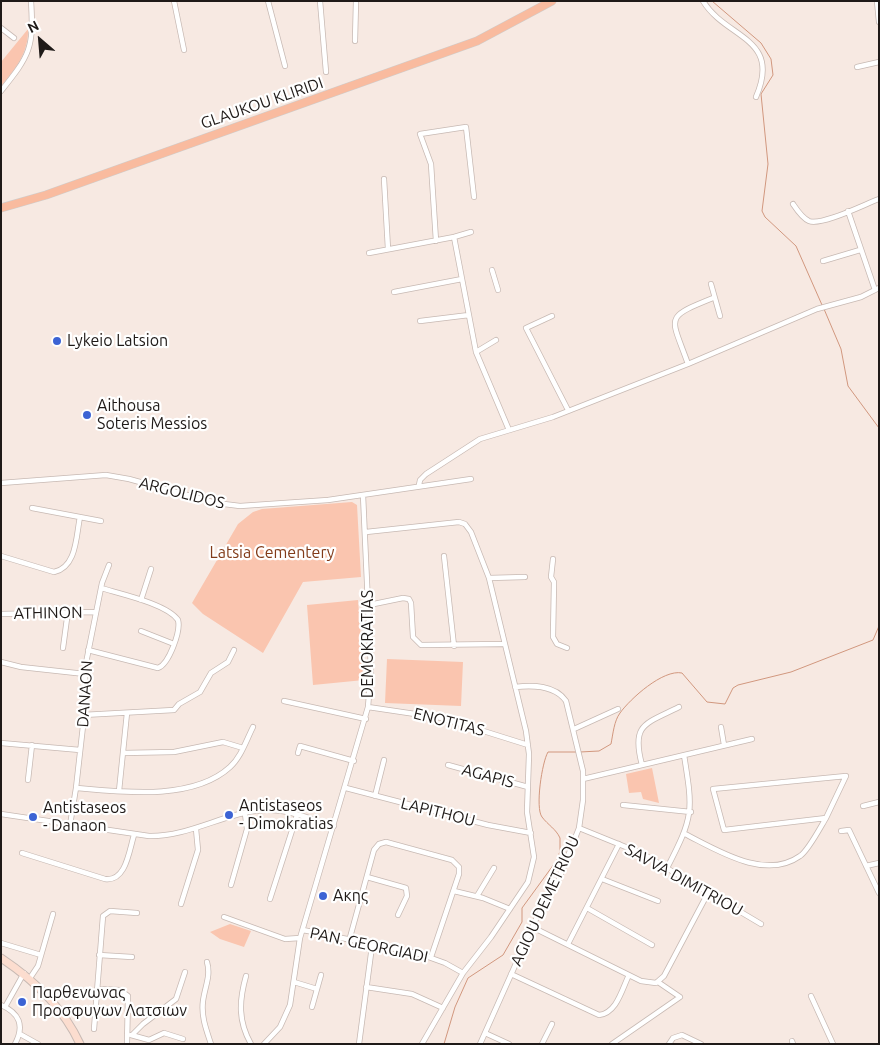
<!DOCTYPE html>
<meta charset="utf-8">
<style>
body{margin:0}
#map{position:relative;width:880px;height:1045px;overflow:hidden;background:#f7e9e2;font-family:Ubuntu,sans-serif}
canvas{display:block}
.frame{position:absolute;inset:0;border:2px solid #1f1a18;pointer-events:none}
.north{position:absolute;left:15px;top:15px;width:50px;height:50px;-webkit-text-stroke:4px #fff;paint-order:stroke;rotate:333deg;font-size:14px;font-weight:700;line-height:20px;text-align:center;color:#1f1a18}
.north::after{content:'';display:block;margin:auto;width:18px;height:22px;background:#1f1a18;clip-path:polygon(50% 0,100% 100%,50% 72%,0 100%)}
</style>
<div id="map">
<canvas width="880" height="1045"></canvas>
<div class="frame"></div>
<div class="north">N</div>
</div>
<script>
const g = document.querySelector('canvas').getContext('2d');
g.lineJoin = 'round';
function paint(path, color) {
  g.fillStyle = color;
  g.fill(path, 'evenodd');
}
function strokePath(path, color, width, dash) {
  g.strokeStyle = color;
  g.lineWidth = width;
  g.lineCap = dash ? 'butt' : 'round';
  g.setLineDash(dash || []);
  g.stroke(path);
}
function drawText(font, color, halo, rows, align = 'center') {
  g.font = font + ' Ubuntu,sans-serif';
  g.lineWidth = 4.5;
  g.setLineDash([]);
  g.textBaseline = 'middle';
  g.strokeStyle = halo;
  g.fillStyle = color;
  for (const [text, x, y, turn = 0] of rows) {
    g.save();
    g.translate(x, y);
    g.rotate((+turn || 0) * Math.PI / 180);
    g.textAlign = isNaN(turn) ? turn : align;
    if (halo) g.strokeText(text, 0, 0);
    g.fillText(text, 0, 0);
    g.restore();
  }
}
const green = new Path2D(`
 M28,29C29,52 15,70 1,86V62Z
 M352,502L357,505L361,577L303,582L263,653L203,614L192,603L238,524L253,512L262,509Z
 M358,600L364,680L313,685L307,605Z
 M387,659L463,662L461,706L385,703Z
 M652,768L659,803L643,799L641,792L629,793L626,774Z
 M230,924L251,931L244,947L220,939L210,932Z`);
const stream = new Path2D(`
 M712,1L761,43L771,59L773,75L761,94L768,164L762,211L765,217L796,246L822,305
 M824,309L841,349L848,386L879,428
 M580,752L599,751L611,744C613,734 614,721 620,713C630,699 663,669 682,673L707,702L725,704L733,688L738,685L791,672L873,640L879,626
 M444,1044L455,1007L468,978L503,955L522,922V908L557,860L560,851V838C556,829 548,825 542,817C535,808 542,762 548,752H576`);
const street = new Path2D(`
 M174,1L184,50
 M268,1L285,66
 M320,1L326,72
 M703,1C726,39 782,37 756,97
 M877,1L879,22
 M1,28L14,38
 M355,41L356,1
 M857,67L879,62
 M1,91C30,55 34,48 31,1
 M384,179L388,249
 M793,204C797,210 802,218 809,221C822,226 865,204 879,199
 M848,211L875,290
 M454,237L476,352L509,430
 M436,241L431,164L420,134L466,127L474,197
 M369,253L454,237L471,232
 M823,261L860,250
 M492,270L498,290
 M711,284L720,316
 M394,292L462,279
 M552,316L526,328L568,410
 M420,321L469,315
 M476,352L496,340
 M688,364C671,316 663,318 713,298
 M1,483L106,475L129,479L216,503L240,506L328,500L471,479
 M419,485L420,480L426,474L480,439L553,417L688,364L817,309L861,297L879,288
 M32,508L101,521
 M366,532L459,522L465,524L471,532L489,578L526,731L529,754L527,812L534,857L528,882L491,937L463,973L422,1044
 M1,556L54,572C77,567 76,536 80,517
 M444,556L454,646
 M553,559L551,577L554,582L553,637L557,644L567,648
 M489,578L525,577
 M141,600L151,569
 M369,605L403,598L409,599L411,603L413,637L421,645L503,644
 M1,614L96,612
 M141,631L174,644
 M63,648L68,611
 M88,650L158,668C169,664 181,631 178,620C167,604 121,594 101,588
 M1,662L21,667L85,674
 M284,701L366,719
 M368,707L442,718L528,745
 M83,715L174,710L179,704L200,692L211,673L228,662L234,650
 M721,727L724,745
 M574,729L618,709
 M1,743L80,750
 M123,753L174,752L223,742L243,748
 M298,753L300,746L354,761
 M448,765L528,787
 M642,765C631,724 645,724 679,707
 M583,779L752,739
 M28,780L32,745
 M76,788C122,792 193,801 230,767C241,757 246,741 253,727
 M346,788L488,825L531,833
 M119,791L127,713
 M375,796L384,760
 M623,805L691,812
 M863,806L879,802
 M1,814L149,836C190,837 227,811 266,810C289,809 312,820 334,826
 M70,825L76,788L83,726L86,663L102,583L109,565
 M579,828L643,854L761,924
 M841,831L849,830L879,893
 M685,834C717,850 765,881 800,856C808,851 820,828 826,818L724,830L713,789L846,776L826,818
 M22,853L105,879C126,882 129,851 134,835
 M866,866L879,863
 M667,868C694,816 693,811 684,755
 M367,877L406,888L407,896L398,915
 M602,879L658,901
 M231,885L247,829L245,814
 M454,891L483,898L510,909
 M477,896L494,868
 M270,899L297,815
 M181,904L198,850L196,829
 M587,908L652,945
 M224,917L285,939L300,938
 M532,927L641,981L656,983L664,976L708,893
 M303,930L420,954L445,963L463,973
 M349,941L374,850L379,844L386,842L452,860L459,867V874L431,957
 M1,943L41,955
 M568,944L619,844
 M99,955L132,957
 M207,962C211,976 205,986 203,1001C201,1016 206,1029 211,1044
 M511,974L599,1015C617,1013 622,989 629,975
 M246,976C239,1001 238,1021 251,1044
 M30,978L38,966L53,914
 M294,982L317,989
 M366,987L412,994L443,1008
 M97,989L120,990L128,996L127,1044
 M811,996L833,1044
 M1,1005C19,1013 25,1025 15,1044
 M5,1007L24,973
 M312,1007L321,975
 M94,1029L103,916L110,911L137,913
 M485,1033L509,1044
 M20,1034L38,1044
 M131,1035L149,1040L164,1033L183,1039
 M132,1035L143,1024L176,999L185,972
 M792,1041L793,1044
 M264,1044L280,1027L290,1005L300,938L368,707L371,670L363,495
 M359,1044L372,946
 M480,1044L535,921L558,881L579,828L583,800V771L566,701C555,685 533,685 515,687
 M542,1044L552,1024
 M612,1044L680,997L658,982
 M669,1044L673,1038L682,1035L701,1044`);
const secondary = new Path2D(`
 M1,958C34,980 63,1007 80,1044`);
const primary = new Path2D(`
 M1,208L46,195L477,41L552,1`);
const markers = [
 [57,341,5,"#3c63d4"],
 [87,415,5,"#3c63d4"],
 [229,815,5,"#3c63d4"],
 [33,817,5,"#3c63d4"],
 [323,896,5,"#3c63d4"],
 [22,1002,5,"#3c63d4"]
];
const streetNames = [
 ["GLAUKOU KLIRIDI",262,103,-19],
 ["ARGOLIDOS",182,493,14],
 ["ATHINON",48,613,-1],
 ["DEMOKRATIAS",368,644,-90],
 ["DANAON",85,694,-86],
 ["ENOTITAS",449,722,14],
 ["AGAPIS",488,776,15],
 ["LAPITHOU",438,812,14],
 ["SAVVA DIMITRIOU",684,880,29],
 ["AGIOU DEMETRIOU",545,901,-65],
 ["PAN. GEORGIADI",369,945,12]
];
const poiNames = [
 ["Lykeio Latsion",67,341],
 ["Aithousa",97,406],
 ["Soteris Messios",97,424],
 ["Antistaseos",239,806],
 ["- Dimokratias",239,824],
 ["Antistaseos",43,808],
 ["- Danaon",43,826],
 ["Ακης",333,896],
 ["Παρθενωνας",32,993],
 ["Προσφυγων Λατσιων",32,1011]
];
const parkNames = [
 ["Latsia Cementery",272,553]
];
paint(green, '#fac5af');
strokePath(stream, '#d1977e', 1);
strokePath(street, '#c7b9b3', 6);
strokePath(secondary, '#c7b9b3', 9);
strokePath(primary, '#cecdcc', 9);
strokePath(street, '#fff', 4.5);
strokePath(secondary, '#fcddcf', 7);
strokePath(primary, '#f9bb9f', 8);
for (const [x, y, r, color] of markers) {
  const dot = new Path2D();
  dot.arc(x, y, r, 0, 2 * Math.PI);
  g.fillStyle = color;
  g.fill(dot);
  strokePath(dot, '#fff', 2);
}
drawText('16px', '#1f1a18', '#fff', streetNames);
drawText('16px', '#1f1a18', '#fff', poiNames, 'left');
drawText('16px', '#823b19', '#fff', parkNames);
</script>
